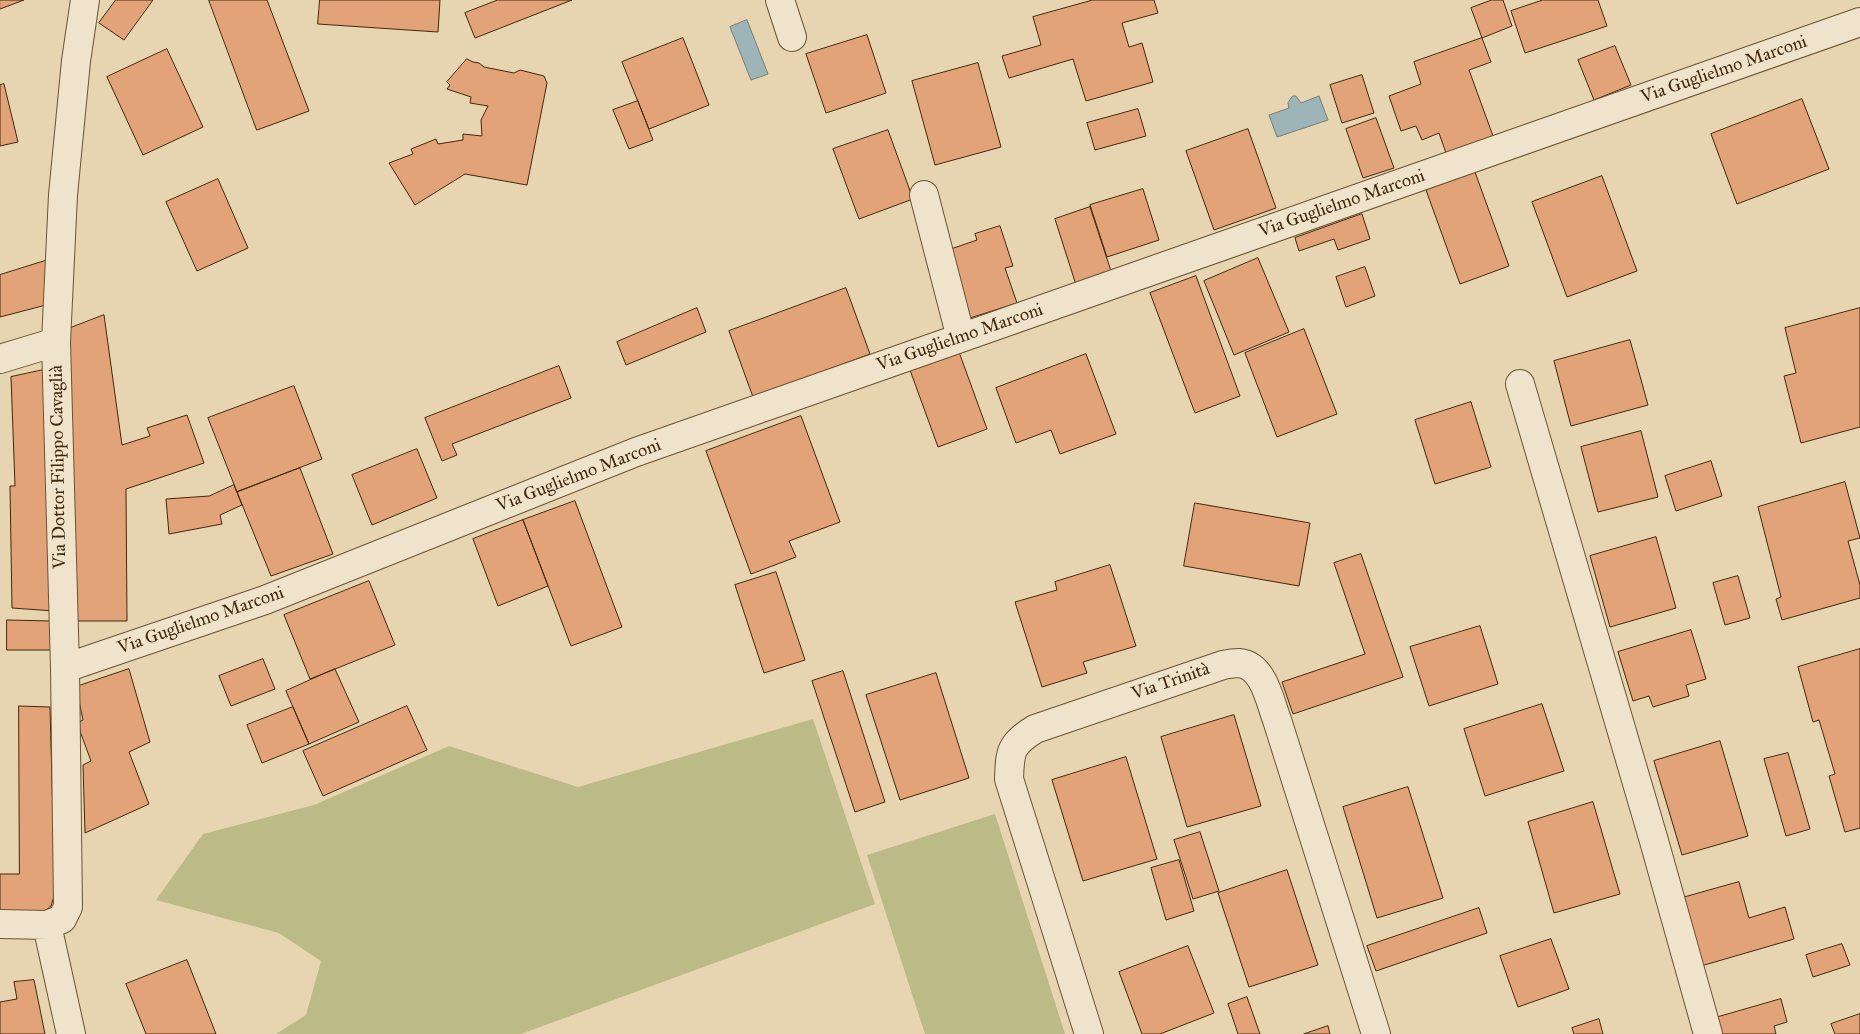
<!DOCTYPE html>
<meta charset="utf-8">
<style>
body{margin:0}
canvas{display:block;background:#e7d4b0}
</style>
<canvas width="1860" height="1034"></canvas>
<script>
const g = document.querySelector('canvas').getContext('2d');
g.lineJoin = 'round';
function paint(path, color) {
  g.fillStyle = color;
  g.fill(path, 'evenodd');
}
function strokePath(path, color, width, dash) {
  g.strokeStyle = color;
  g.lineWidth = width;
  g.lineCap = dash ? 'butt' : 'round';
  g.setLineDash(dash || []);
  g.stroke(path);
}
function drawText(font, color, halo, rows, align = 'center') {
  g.font = font + ' "IM FELL Great Primer",serif';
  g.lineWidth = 5;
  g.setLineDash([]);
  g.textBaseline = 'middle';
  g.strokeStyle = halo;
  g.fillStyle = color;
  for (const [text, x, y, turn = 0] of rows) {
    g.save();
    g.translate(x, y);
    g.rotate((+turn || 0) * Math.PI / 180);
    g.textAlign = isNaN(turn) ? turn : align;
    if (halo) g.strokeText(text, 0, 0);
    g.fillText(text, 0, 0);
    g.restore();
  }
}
const green = new Path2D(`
 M813,719L875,904L521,1034H276L306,1015L321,961L279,933L156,900L203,834L314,805L449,746L578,787Z
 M995,814L1065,1034H925L867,855Z`);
const water = new Path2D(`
 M747,20L768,74L751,80L730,27Z
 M1293,96H1296L1301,103L1319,96L1328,120L1277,137L1269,115L1289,108L1288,103Z`);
const building = new Path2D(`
 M0,0H24L0,9Z
 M116,0H153L124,40L99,23Z
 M209,0H267L309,111L257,130Z
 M320,0H440L438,32L318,24Z
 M498,0H572L475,38L465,13Z
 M1093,0H1154L1158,13L1122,23L1129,47L1142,43L1153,82L1086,101L1073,59L1009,78L1002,56L1041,45L1033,17Z
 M1492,0H1503L1512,26L1482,38L1471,8Z
 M1543,0H1598L1607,26L1525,53L1511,11Z
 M867,35L886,93L826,113L806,54Z
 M683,38L709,105L649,129L622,62Z
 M1482,38L1491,62L1469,70L1493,136L1446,153L1439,133L1422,140L1416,126L1401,131L1389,96L1421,84L1414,62Z
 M1615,46L1631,85L1594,100L1578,60Z
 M167,49L203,127L143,155L107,77Z
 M467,59L473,62L479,63L484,67L514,73L520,70L544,76L547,83L527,185L465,174L415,205L389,163L413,154L411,149L436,139L438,144L463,140V134L482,136L481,120L488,106L470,103L471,97L447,89L450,85L447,82Z
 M978,63L1001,147L935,165L912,81Z
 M1362,75L1374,113L1342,123L1330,85Z
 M4,84L18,142L0,146V85Z
 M1802,99L1829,169L1737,204L1711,134Z
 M638,101L653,140L629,149L613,110Z
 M1138,109L1146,136L1095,150L1087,123Z
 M1376,118L1394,168L1363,178L1346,129Z
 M1248,129L1276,208L1214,230L1186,151Z
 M888,130L913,199L859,219L833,149Z
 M1475,172L1509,266L1460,284L1426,190Z
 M1602,176L1637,271L1567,297L1532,202Z
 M218,179L248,248L197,271L166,202Z
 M1143,189L1159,240L1107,257L1090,205Z
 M1090,207L1112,274L1076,285L1055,219Z
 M1362,214L1370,239L1338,250L1334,239L1299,251L1295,238Z
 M1000,226L1013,266L1005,268L1017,303L970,318L948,250L977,240L975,234Z
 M1258,258L1289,332L1234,355L1204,281Z
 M48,260L46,305L0,317V275Z
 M1365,267L1375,296L1346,307L1336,277Z
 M1196,276L1240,396L1195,413L1150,293Z
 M846,288L870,354L753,397L729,331Z
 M697,308L706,332L626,365L617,342Z
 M1860,308V427L1801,443L1784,376L1796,373L1785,328Z
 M104,315L122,445L150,436L147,428L187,415L204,463L126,489L127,621H72L68,329Z
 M1304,329L1337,414L1277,437L1245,353Z
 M1630,340L1648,405L1571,426L1554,361Z
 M959,352L987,429L938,447L910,370Z
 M1086,354L1116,434L1060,454L1051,430L1016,443L996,388Z
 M559,366L571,398L452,444L457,455L442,461L425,418Z
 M48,369L54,611L12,608L10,486H15L11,377Z
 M294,386L322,459L237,492L208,418Z
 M1471,402L1491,467L1435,484L1415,420Z
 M801,416L840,522L789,541L796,557L751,574L706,451Z
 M1641,431L1658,497L1598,512L1581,447Z
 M417,449L437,498L372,525L352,475Z
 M1711,461L1722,496L1676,511L1665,476Z
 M300,468L333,554L271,576L237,492Z
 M1845,482L1860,538L1848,541L1860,585V598L1782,620L1776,599L1781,597L1758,507Z
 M234,485L242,505L220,515L222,524L169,534L166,499L209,496Z
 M575,501L622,627L571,646L523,520Z
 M1195,503L1310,523L1299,586L1184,566Z
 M523,520L548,586L498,606L473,539Z
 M1656,537L1676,608L1610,627L1590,556Z
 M1361,554L1403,677L1293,714L1282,682L1365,654L1334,563Z
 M1110,565L1136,646L1083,662L1087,673L1042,687L1015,602L1057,590L1055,582Z
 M776,572L805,660L764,673L735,585Z
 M1738,576L1750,618L1725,625L1713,583Z
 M369,581L395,645L310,679L284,615Z
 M7,620L52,621V650H7Z
 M1480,626L1498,684L1429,706L1410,647Z
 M1691,630L1706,679L1686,685L1689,696L1653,707L1649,696L1633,701L1618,652Z
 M1860,649V828L1845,832L1829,776L1835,774L1819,720L1813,722L1798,667Z
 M263,659L275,689L231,706L219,676Z
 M129,669L150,742L129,752L149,804L85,833L83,765L91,761L77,723L83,720L76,687Z
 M335,669L359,722L309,744L286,691Z
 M843,671L885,802L855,812L812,681Z
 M936,673L969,778L900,800L866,695Z
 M1542,704L1564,771L1485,796L1464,729Z
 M19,706L50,707L55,893L51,906L41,914L0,915V874H19Z
 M407,706L427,750L323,796L303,751Z
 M293,707L309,744L262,763L247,725Z
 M1234,715L1261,806L1187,827L1161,737Z
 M1720,741L1748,836L1682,855L1654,761Z
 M1788,753L1810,829L1786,836L1764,759Z
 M1126,757L1157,859L1083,881L1052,780Z
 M1408,787L1443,898L1377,918L1343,807Z
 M1593,802L1620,894L1554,913L1528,822Z
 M1200,832L1219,891L1193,899L1174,840Z
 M1179,860L1194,911L1166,920L1151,868Z
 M1287,870L1318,965L1249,987L1218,893Z
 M1739,882L1749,918L1785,907L1794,939L1701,966L1682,898Z
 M1479,908L1487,933L1376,971L1367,946Z
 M1551,939L1569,989L1518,1007L1500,956Z
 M1842,944L1850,965L1813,977L1806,955Z
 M1188,946L1214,1013L1160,1034H1142L1119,972Z
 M187,960L216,1034H146L126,984Z
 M34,980L45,1034H0V1002L17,999L14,982Z
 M1247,997L1260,1034H1238L1228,1004Z
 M1781,999L1787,1022L1774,1026L1776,1034H1720L1715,1018Z
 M1860,1014V1034H1835L1831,1024Z
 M1599,1019L1603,1034H1574L1572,1028Z
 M1328,1026L1330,1034H1304Z`);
const minor = new Path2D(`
 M780,0L792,37
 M924,195L961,338
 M0,359L56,342
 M1520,384L1654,841L1708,1034
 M65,668L265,600L636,452L1860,22
 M0,924L47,925L62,919L68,907L65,668L56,342L63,195L76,61L85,0
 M47,925L71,1034
 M1089,1034L1009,779C1010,751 1010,745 1035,729L1223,665C1228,664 1234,663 1239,663C1264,665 1270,702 1277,720L1376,1034`);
const streetNames = [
 ["Via Guglielmo Marconi",1724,70,-19],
 ["Via Guglielmo Marconi",1342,204,-19],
 ["Via Guglielmo Marconi",960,338,-19],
 ["Via Dottor Filippo Cavaglià",59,467,-91],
 ["Via Guglielmo Marconi",579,476,-21],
 ["Via Guglielmo Marconi",201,621,-19],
 ["Via Trinità",1171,682,-19]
];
paint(green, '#bcbb87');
paint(water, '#9db5b8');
strokePath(water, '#797d72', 1);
paint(building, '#e3a378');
strokePath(building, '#42280a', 1);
strokePath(minor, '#6b5334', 30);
strokePath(minor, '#efe3cc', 28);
drawText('18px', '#42280a', '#efe3cc', streetNames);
</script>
